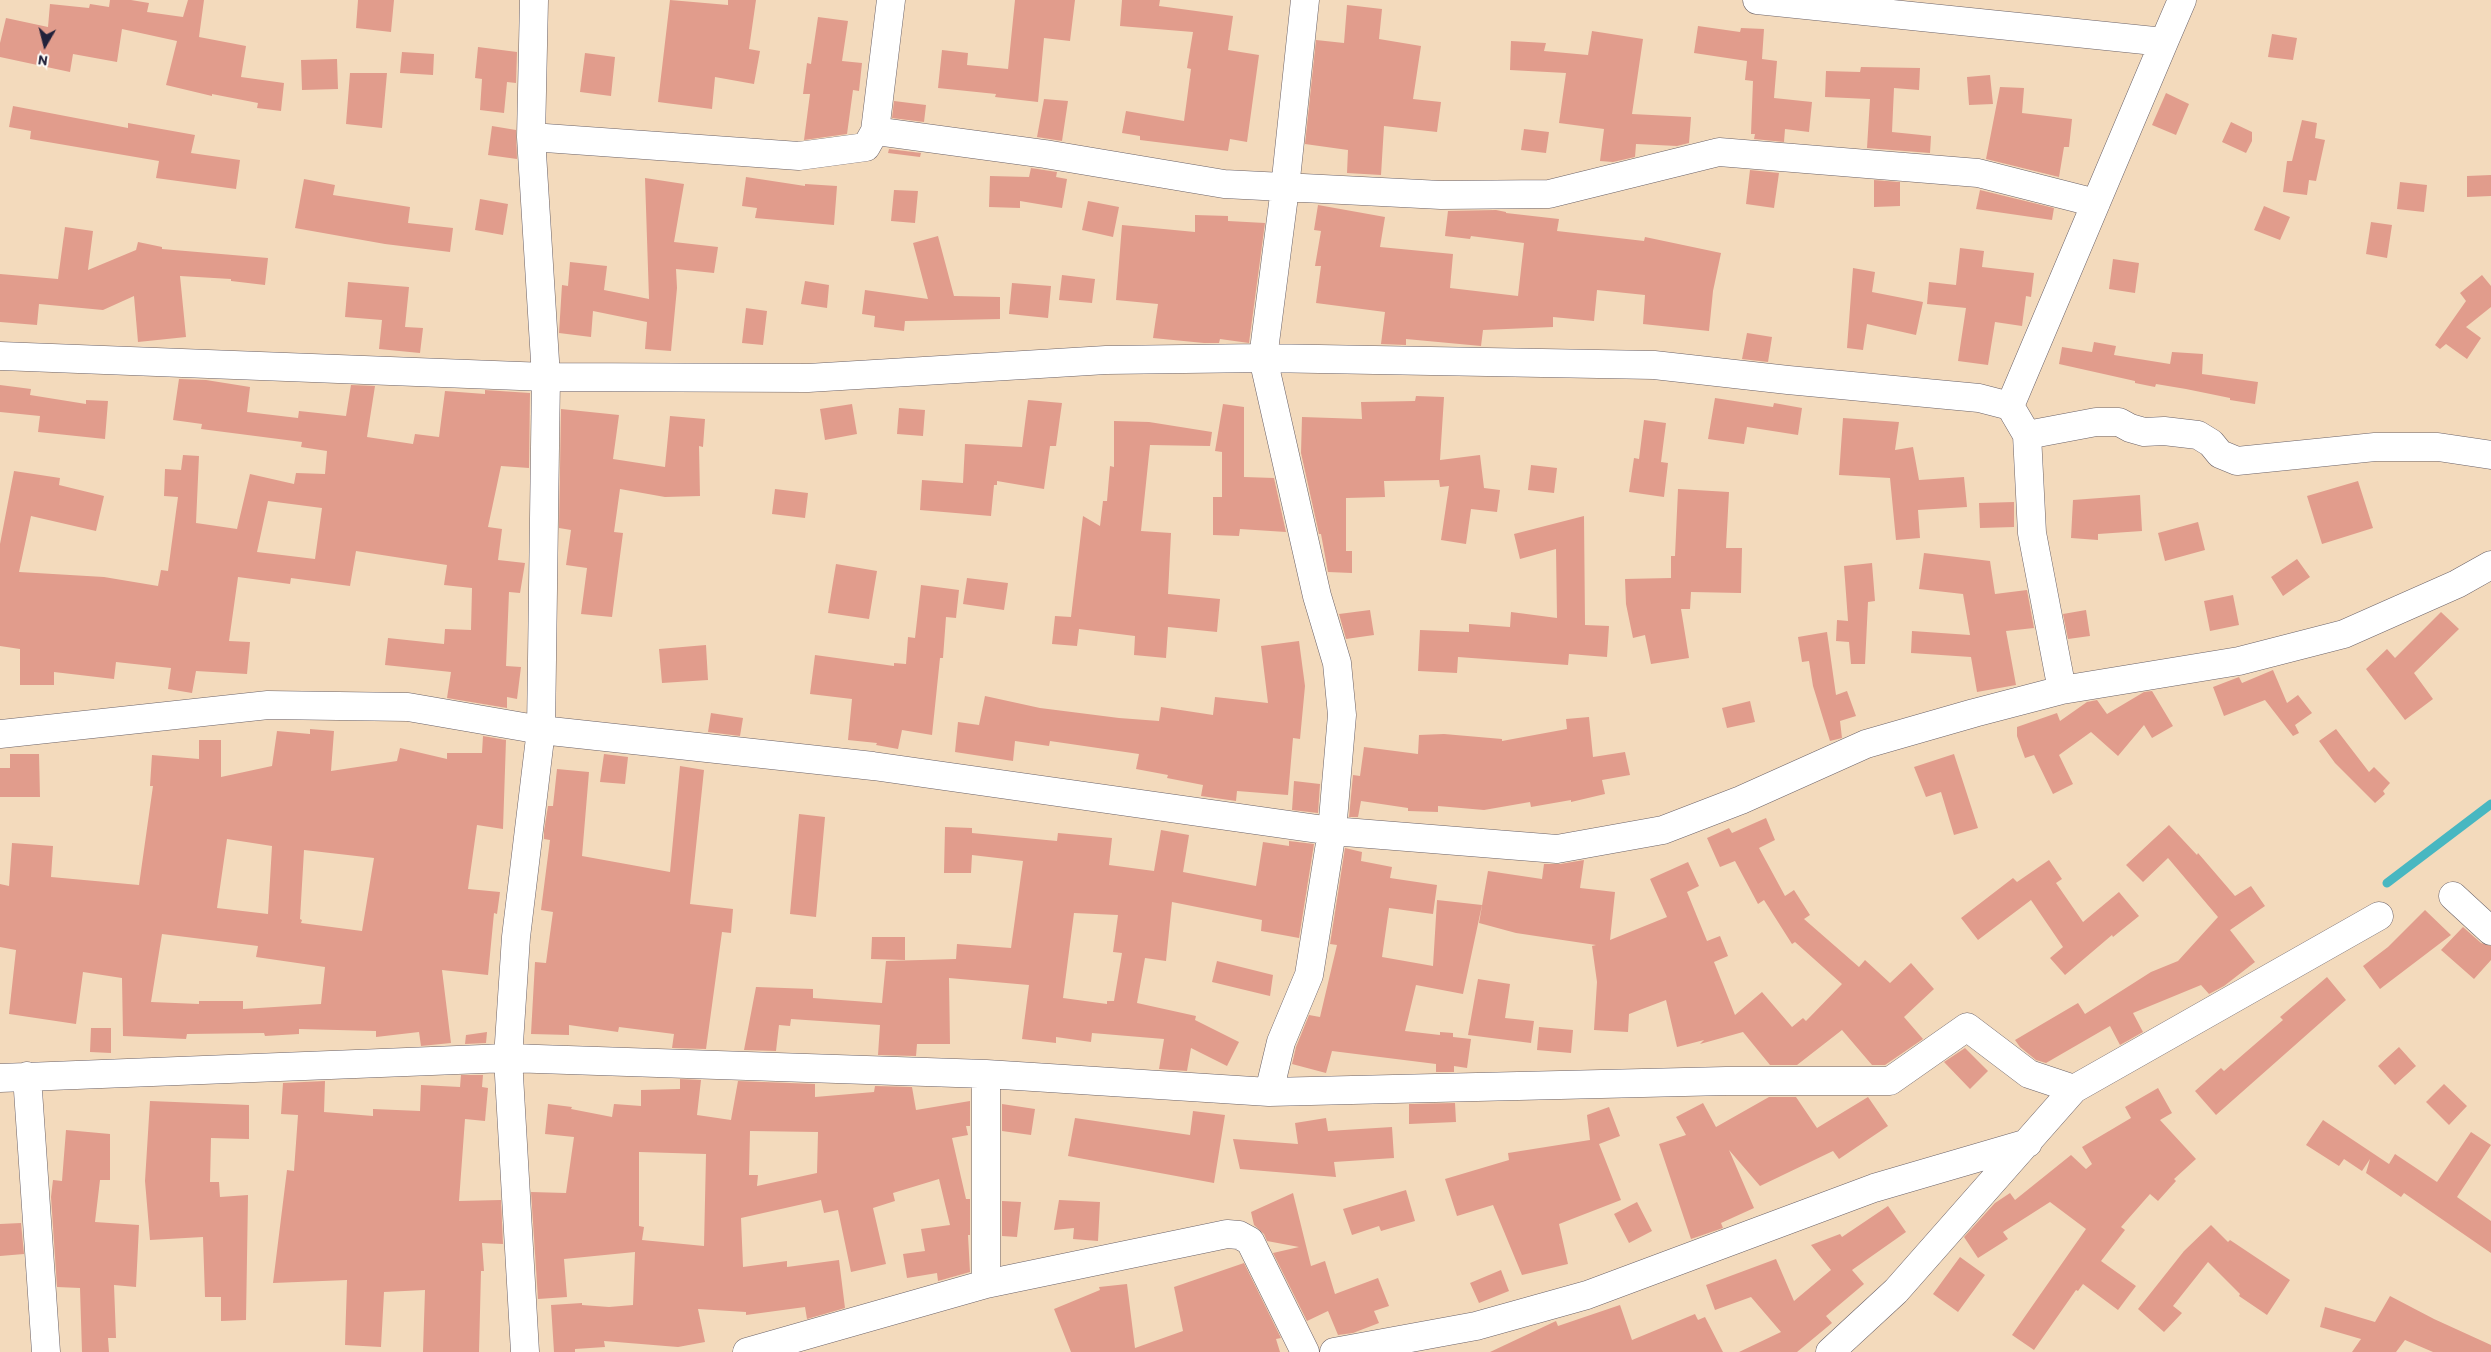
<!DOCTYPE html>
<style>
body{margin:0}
#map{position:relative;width:2491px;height:1352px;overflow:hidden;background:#f3dabc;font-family:Itim,sans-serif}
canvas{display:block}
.north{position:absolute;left:20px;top:20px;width:50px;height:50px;-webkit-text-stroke:4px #fdfcf7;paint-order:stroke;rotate:188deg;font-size:14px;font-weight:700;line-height:20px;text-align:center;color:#22223b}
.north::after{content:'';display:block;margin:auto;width:18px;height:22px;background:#22223b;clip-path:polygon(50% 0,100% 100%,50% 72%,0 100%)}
</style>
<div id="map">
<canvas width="2491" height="1352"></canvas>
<div class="north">N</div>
</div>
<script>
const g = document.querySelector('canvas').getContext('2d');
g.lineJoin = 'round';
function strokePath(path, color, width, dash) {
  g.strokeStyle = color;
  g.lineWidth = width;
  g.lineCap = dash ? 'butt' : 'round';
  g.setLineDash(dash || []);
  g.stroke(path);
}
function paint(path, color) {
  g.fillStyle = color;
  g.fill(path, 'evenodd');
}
const stream = new Path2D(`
 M2387,883L2491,804`);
const building = new Path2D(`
 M110,0H131L149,3L147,12L183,17L188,0H204L199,37L246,46L241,77L284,83L281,111L257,108L258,103L212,94V96L166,85L177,41L122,29L117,62L73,54L70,72L0,57V43L6,18L48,27L50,4L89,8L90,4L109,7Z
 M358,0H394L391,32L356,28Z
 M670,0L728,5V0H756L749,49L760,51L754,84L715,77L712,109L658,102Z
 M1015,0H1075L1070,41L1044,38L1038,102L995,97L996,94L938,88L942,50L968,53L967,65L1008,69Z
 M1122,0H1160L1159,6L1233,16L1228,50L1259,55L1247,142L1230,139L1228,151L1140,140V136L1122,133L1126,111L1184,121L1191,69L1187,68L1193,32L1120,26Z
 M1347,5L1382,9L1379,39L1421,46L1413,99L1441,102L1437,132L1384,126L1381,175L1347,173L1348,150L1305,144L1316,40L1344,43Z
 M818,17L848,21L842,61L862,63L859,91L853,90L847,134L804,140L810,94H803L807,63L811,64Z
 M1698,26L1740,32L1741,28L1764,29L1762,59L1777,61L1774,98L1812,102L1809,132L1785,129L1784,142L1754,139L1755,134H1751L1753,81L1745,80L1747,61L1694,53Z
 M1592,31L1643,39L1632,114L1691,117L1689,143L1677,146L1636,144L1635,157L1613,162L1600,161L1604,129L1559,123L1566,73L1510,70L1511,41L1546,43L1544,51L1588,55Z
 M2272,34L2297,38L2293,60L2268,57Z
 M478,47L517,52L516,83L507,82L504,113L480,110L482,79L475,78Z
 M402,52L434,54L433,75L400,73Z
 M585,53L615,57L611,96L580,92Z
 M337,59L338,89L302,90L301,60Z
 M1861,67L1920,68L1919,90L1894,88L1892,132L1931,136L1930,153L1867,148L1870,99L1825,97L1826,71L1860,72Z
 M350,73H387L382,128L346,124Z
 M1990,75L1993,104L1969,105L1967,77Z
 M2000,87L2024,88L2022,113L2072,119L2069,147H2064L2059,177L1986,159Z
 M2166,93L2189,104L2176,135L2152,125Z
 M1044,99L1068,101L1062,141L1037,137Z
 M894,101L926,105L924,122L892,118Z
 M13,106L128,128V123L195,135L191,153L240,160L236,189L156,178L159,161L30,139L31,131L9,127Z
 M2302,120L2317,123L2315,138L2325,140L2316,181L2309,180L2307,195L2283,192L2287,161H2292Z
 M2231,122L2252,132V141L2246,153L2222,142Z
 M492,126L516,130L517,159L488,155Z
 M1524,129L1549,132L1546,153L1521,150Z
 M889,149L921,153L920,157L888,153Z
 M1031,168L1057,172L1056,177L1067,179L1062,208L1020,201V208L989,207L990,176L1029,177Z
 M1750,170L1779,173L1774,208L1746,204Z
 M2491,175V196L2467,197V176Z
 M746,177L805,186V184L837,186L834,225L755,218L757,208L742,206Z
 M645,178L684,184L674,242L718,247L714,273L676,269L677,288L671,351L645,349L647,322L593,311L591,337L559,333L562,285L568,286L570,262L607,266L604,290L649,299Z
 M304,179L335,185L333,195L410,207L408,223L453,228L450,252L385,244L295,228Z
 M1874,180L1900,182V206L1874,207Z
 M2400,182L2427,185L2424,212L2397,209Z
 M894,190L918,191L915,223L891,221Z
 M1980,190L2054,208L2052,220L1976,209Z
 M480,199L508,204L503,235L475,230Z
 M1088,201L1119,207L1113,237L1082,230Z
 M1318,205L1385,217L1380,247L1453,254L1450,288L1518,296L1524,243L1471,236L1470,239L1445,236L1448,211L1496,210L1506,212V213L1559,219L1557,231L1644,241L1645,237L1721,253L1713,291L1709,331L1643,324L1645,295L1597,290L1594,321L1553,317V327L1483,330L1481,346L1406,339V345L1381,344L1385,312L1316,303L1321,266H1315L1321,231L1314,230Z
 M2264,206L2290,217L2280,240L2254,230Z
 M1195,215L1228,216V221L1265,223L1249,343L1220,339L1219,343H1204L1153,338L1158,304L1116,300L1122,225L1195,232Z
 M2371,222L2392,225L2387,258L2366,254Z
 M65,227L93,231L88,270L136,250L138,242L162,247V249L268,258L265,285L231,281V279L180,276L186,337L138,342L134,296L103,310L39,304L37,325L0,322V274L58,279Z
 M938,236L954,296L1000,297V319L905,321L904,331L874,327L875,316L862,314L865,290L928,299L913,243Z
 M1960,248L1984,251L1982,267L2034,273L2031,297L2026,296L2022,326L1995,322L1988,365L1958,361L1966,308L1927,304L1929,282L1956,285Z
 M2113,259L2139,263L2135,293L2109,289Z
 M1853,268L1875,272L1872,292L1923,302L1916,335L1867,324L1863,350L1847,348Z
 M1062,275L1095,279L1092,303L1059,300Z
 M2482,275L2491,286V307L2466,327L2481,338L2467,359L2446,344L2440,349L2435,345L2466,301L2460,293Z
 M805,281L829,285L827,308L801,304Z
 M348,282L409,287L405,327L423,328L420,353L379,349L382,320L345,317Z
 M1012,283L1051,286L1048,318L1009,314Z
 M746,308L767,311L763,345L742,343Z
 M1747,333L1772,337L1768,362L1742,359Z
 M2094,342L2116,346L2114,355L2170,364L2172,352L2203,354L2202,374L2258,382L2255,404L2230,400V398L2186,389L2156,384L2155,387L2135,383V381L2059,364L2062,347L2092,352Z
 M179,379L206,380L250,387L247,412L298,418L299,411L346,416L351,385L375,386L367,437L413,444L415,434L439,437L445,391L485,394V390L530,393L529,468L501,466L488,527L502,529L498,560L525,563L520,593L509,592L506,666L521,667L517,699L507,697V708L447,698L451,672L385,665L388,638L444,644L445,629L471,630L472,588L444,585L447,565L356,551L350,586L291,578L290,584L238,577L229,641L250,642L247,674L196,671L192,693L168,689L171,668L116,662L114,679L54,672V685H20V649L0,646V544L14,471L60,478L59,485L104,496L96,531L31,516L19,572L104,577L158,586L161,570L168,571L178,497L164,496L165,469L181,470L183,455L199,456L196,523L237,529L250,474L294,484L296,473L325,474L327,451L301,447L302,442L201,429L202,424L173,420ZM268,501L322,508L315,559L257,552Z
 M0,385L31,389L30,395L86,404V400L108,401L105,439L38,432L40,416L0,412Z
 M1416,396L1444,397L1440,460L1480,455L1484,488L1500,490L1497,512L1471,509L1466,544L1441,540L1449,486L1440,487L1439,480L1384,481L1385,497L1346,498V551H1352V573L1328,572L1321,534H1319L1301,453L1302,417L1362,419L1361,402L1415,401Z
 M1715,398L1773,407L1774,403L1802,408L1798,435L1747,427L1744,444L1708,439Z
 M1028,400L1062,403L1056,446H1050L1044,489L997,481V485H994L991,516L920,510L922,480L963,483L965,444L1022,447Z
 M852,404L857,434L825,440L820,409Z
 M1223,404L1244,407V477L1274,478L1286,532L1240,529L1239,536L1213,535V497H1222V452L1215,451Z
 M899,408L925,410L923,436L897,434Z
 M561,409L619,415L613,459L665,467L670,416L705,419L703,447L699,446L700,496L665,497L620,489L614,532L623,533L612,617L581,614L587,568L566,565L571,530L559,528Z
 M1843,418L1899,422L1895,450L1913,447L1919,480L1964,477L1967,507L1918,510L1920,538L1896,540L1890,478L1839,475Z
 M1644,420L1666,423L1661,462L1668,463L1664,497L1629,492L1634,458L1639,459Z
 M1114,421L1149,422L1212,432L1210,446L1150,445L1141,531L1171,533L1168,594L1220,599L1217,632L1168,627L1166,658L1134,655L1135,636L1079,629L1077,646L1052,644L1055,616L1071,617L1083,516L1100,526L1103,501H1107L1110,466L1114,467Z
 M1531,465L1557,468L1554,493L1528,490Z
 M2358,481L2373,528L2322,544L2307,496Z
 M775,489L808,493L805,518L772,514Z
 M1678,489L1729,492L1726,548H1742L1741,593L1691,592L1690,609H1681L1689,658L1651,664L1645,635L1633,638L1626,604L1625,579L1671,578V556H1675Z
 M2140,495L2142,531L2098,534V540L2071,538L2073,500Z
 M2014,502V527L1980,528L1979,503Z
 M1584,516L1585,625L1609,626L1607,657L1569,654L1568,665L1458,657L1457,673L1418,671L1420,630L1469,632V624L1510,627L1511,612L1557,618L1556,549L1520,559L1514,534Z
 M2198,522L2205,550L2165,561L2158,533Z
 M1924,553L1990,561L1995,594L2027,590L2034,628L2006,631L2016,685L1977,692L1971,657L1911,653L1912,631L1970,635L1963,594L1919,589Z
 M2297,559L2310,577L2283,596L2271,577Z
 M1872,563L1875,601L1868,602L1865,664H1851L1849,642L1836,641L1837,620L1848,621L1844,566Z
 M836,564L877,571L869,619L828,613Z
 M967,578L1008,583L1004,610L963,604Z
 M921,585L959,590L956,618L946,617L943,658H940L932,735L902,730L898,749L876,745L877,743L848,740L852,699L810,694L815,655L894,666V663L906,664L908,637L915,638Z
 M2233,595L2239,625L2210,631L2204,601Z
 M1370,610L1374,635L1346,639L1339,614Z
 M2086,610L2090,636L2068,639L2063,614Z
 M2441,612L2459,629L2414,673L2433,699L2405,720L2366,669L2387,649L2395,658Z
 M1827,632L1836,695L1847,691L1856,716L1840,721L1842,738L1830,741L1813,686L1809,661L1802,662L1798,637Z
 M1299,641L1305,686L1300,739L1293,738L1288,795L1237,791L1236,801L1201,796L1203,785L1167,778L1168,775L1136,769L1139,754L1050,741L1049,746L1015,741L1013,761L955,752L958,722L979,725L985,696L1040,708L1119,718L1159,721L1161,707L1213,715L1215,697L1268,703L1261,646Z
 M706,645L708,680L662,683L659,649Z
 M2273,670L2287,703L2298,695L2312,713L2295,725L2299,733L2293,736L2265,700L2224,716L2213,687L2239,677L2242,683Z
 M2152,691L2173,726L2152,738L2144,725L2118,756L2091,732L2059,755L2073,784L2053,794L2034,755L2025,758L2017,736V727L2057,713L2060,721L2087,702L2097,700L2107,714L2144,692Z
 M1750,701L1755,722L1727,728L1722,708Z
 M711,713L743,718L740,736L708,732Z
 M1589,717L1593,757L1625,752L1630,775L1602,780L1605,794L1571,802V800L1531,807L1530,802L1484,810L1438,806V812L1408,811V808L1361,801L1358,817H1349L1353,775L1360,776L1364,747L1418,754L1419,735L1444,734L1502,739V741L1567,729L1566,719Z
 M310,729L334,731L331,771L397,761L400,748L447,759V753H482L483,736L506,740L503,829L477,825L468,889L500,892L497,914L494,913L488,975L442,970L451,1043L421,1046L419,1032L376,1037V1031L299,1029V1034L265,1036L264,1033L187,1034L186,1039L123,1036L122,978L83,972L76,1024L9,1014L16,950L0,947V884L9,886L12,843L53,846L51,877L139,885L153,786H150L152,755L199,759V740H221V777L272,766L277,731L310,734ZM227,839L272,846L268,914L217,908ZM304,850L374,858L362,931L301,923L302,920L300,919ZM162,934L258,946L256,957L325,967L321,1004L243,1009V1001H199V1004L151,1002Z
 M2336,729L2369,772L2374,767L2390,783L2383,791L2385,794L2375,803L2335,763L2319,741Z
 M10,754H39L40,797H0V768H10Z
 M604,754L628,757L625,784L600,782Z
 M1954,754L1978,828L1954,835L1941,792L1926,797L1914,767Z
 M680,766L704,770L690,904L733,909L731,933L722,932L706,1049L672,1048L674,1034L619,1027L618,1032L569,1025V1035L531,1034L535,962L546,963L553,912L541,910L550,840L544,839V831L548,806H553L557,769L589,772L582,856L670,872Z
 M1294,781L1320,784L1318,813L1292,810Z
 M799,814L825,817L816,917L790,914Z
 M1766,818L1775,840L1759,848L1785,896L1794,890L1810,915L1804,919L1859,967L1865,960L1890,983L1911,963L1934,989L1904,1017L1923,1039L1885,1065H1872L1842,1030L1797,1065H1770L1743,1032L1700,1044L1704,1040L1677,1047L1666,1000L1629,1014L1628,1032L1594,1030L1597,982L1592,946L1596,945L1516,933L1479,923L1488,871L1542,879L1544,864H1560L1584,860L1580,888L1615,892L1610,940L1667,917L1650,879L1688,862L1699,886L1687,892L1707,941L1720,936L1728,956L1714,962L1735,1015L1762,992L1792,1027L1803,1018L1806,1021L1842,984L1795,942L1792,944L1764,900L1758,904L1735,861L1720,867L1707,838L1729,828L1732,833Z
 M2169,825L2197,855L2198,853L2235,896L2251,886L2265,906L2230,930L2255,962L2224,986L2209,994L2201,985L2133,1013L2143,1032L2120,1045L2110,1026L2046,1063L2036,1060L2020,1047L2015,1040L2078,1003L2085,1014L2151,972L2178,961L2218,917L2168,858L2143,882L2126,865Z
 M945,827L972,828V833L1057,841L1058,833L1112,838L1109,865L1154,871L1161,830L1189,835L1183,872L1256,886L1263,842L1289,846V841L1314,844L1299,938L1261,931L1262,920L1172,902L1166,961L1145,958L1137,1003L1196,1016L1195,1020L1239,1042L1227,1066L1191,1048L1187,1071L1159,1069L1164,1039L1092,1033L1091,1042L1056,1037V1043L1022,1039L1029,985L949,978L950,1044H917L916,1056L878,1055L880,1025L791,1019L790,1026L779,1025L776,1051L744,1050L756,987L813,989V998L882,1003L886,961L956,959L957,944L1011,948L1023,861L972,855L971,873H944ZM1074,913L1118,915L1113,952L1122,953L1114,1001H1107V1004L1063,998Z
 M1345,848L1362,852L1361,861L1392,867L1390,878L1437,885L1433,914L1389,908L1382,957L1433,966L1437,900L1482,905L1463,994L1416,985L1405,1031L1440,1035V1032L1453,1033V1037L1471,1039L1467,1068L1454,1066V1072H1436V1064L1332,1051L1326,1073L1292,1064L1296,1047L1309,1015L1320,1017L1337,945L1330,944Z
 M2049,860L2062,879L2056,883L2083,922L2119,892L2139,916L2113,937L2112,935L2065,975L2050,958L2063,947L2031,900L1978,940L1961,918L2013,878L2017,882Z
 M2425,910L2451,935L2380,989L2363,966L2388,947Z
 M2463,927L2481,943L2491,946V960L2474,979L2441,950Z
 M872,937H905V960L871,959Z
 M1217,961L1273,975L1270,996L1212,982Z
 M2327,977L2346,1000L2216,1115L2195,1091L2221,1068L2224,1071L2283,1020L2280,1017Z
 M1478,979L1510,984L1505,1018L1534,1021L1531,1043L1468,1035Z
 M1539,1027L1573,1030L1571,1053L1537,1050Z
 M91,1028H111V1053L90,1052Z
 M487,1032L486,1043L465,1044L466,1035Z
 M2399,1047L2416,1066L2395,1085L2378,1066Z
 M1965,1048L1988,1071L1970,1089L1944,1062Z
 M461,1075H483L482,1087L488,1088L485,1121L465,1119L459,1201L501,1200L503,1244L482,1243L484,1271H481L479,1352H423L425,1290L384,1292L381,1347L345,1345L347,1280L273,1283L287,1170L294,1171L298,1115L281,1114L283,1083L325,1081L324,1112L373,1116V1109L420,1111L421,1085L460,1087Z
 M680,1079L701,1080L697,1115L731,1120L738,1081L815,1084V1097L874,1092L875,1086L912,1087L916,1110L970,1101V1126H966L968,1135L952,1138L966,1199H970V1235H968L970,1272L938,1281L937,1273L907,1278L903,1254L925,1251L921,1229L950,1225L939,1179L893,1193L895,1201L873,1208L886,1264L851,1272L838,1210L824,1213L821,1200L741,1218L743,1267L787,1261V1267L839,1260L845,1308L807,1319L805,1307L746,1315V1312L698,1309L705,1342L678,1347L604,1341L605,1347L575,1349V1352H554L551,1305L582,1303V1305L609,1307L633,1305L635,1252L564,1259L567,1297L538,1299L531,1192L566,1193L574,1137L545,1134L548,1104L572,1107L571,1109L612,1117L614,1104L641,1106V1090L680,1089ZM750,1131L818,1132L817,1173L757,1186L758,1175H749ZM639,1152L706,1154L704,1246L642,1240L644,1227L639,1226Z
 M2444,1084L2467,1106L2449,1125L2426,1102Z
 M2158,1088L2172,1113L2160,1120L2196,1159L2174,1179L2176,1181L2158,1201L2150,1194L2121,1227L2125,1230L2101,1261L2136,1286L2118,1310L2083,1284L2078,1291L2076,1290L2034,1350L2012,1335L2086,1229L2050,1202L2003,1232L2008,1239L1978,1258L1964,1237L1995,1203L2010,1193L2015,1200L2071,1155L2086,1169L2092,1164L2082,1147L2131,1118L2125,1107Z
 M1769,1097H1796L1817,1128L1868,1097L1888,1126L1839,1159L1833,1151L1760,1186L1729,1150L1754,1208L1721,1223L1723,1228L1691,1239L1659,1144L1686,1135L1676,1117L1703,1103L1716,1127Z
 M150,1101L249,1105V1139L211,1138L210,1182H219L220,1197L248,1195L246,1320L221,1321V1297H205L203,1237L150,1240L145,1181Z
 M1455,1103L1456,1122L1409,1124V1104Z
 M1002,1104L1035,1109L1031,1135L1002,1131Z
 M1609,1107L1620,1136L1599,1144L1621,1200L1559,1224L1568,1264L1522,1275L1493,1205L1457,1216L1445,1179L1509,1160L1508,1153L1590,1140L1587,1115Z
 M1193,1111L1225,1115L1214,1183L1068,1156L1075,1118L1190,1135Z
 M1326,1118L1328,1131L1392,1127L1394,1158L1334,1162L1336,1177L1240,1169L1233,1139L1298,1144L1295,1123Z
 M2323,1120L2389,1164L2395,1154L2437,1182L2471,1132L2491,1145L2457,1197L2491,1221V1253L2404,1193L2401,1197L2366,1173L2370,1159L2362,1171L2344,1159L2339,1166L2306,1145Z
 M66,1130L110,1134V1180H100L95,1222L139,1225L136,1287L114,1285L116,1338H108L109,1352H82L80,1288L57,1287L51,1197L53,1180L62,1181Z
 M1406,1190L1415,1221L1381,1231L1379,1226L1352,1235L1343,1209Z
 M1293,1193L1311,1266L1325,1261L1335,1294L1378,1278L1389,1306L1374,1311L1379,1323L1353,1333L1338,1335L1328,1311L1307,1321L1273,1253L1299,1247L1267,1241L1264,1234L1254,1225L1251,1212Z
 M1059,1200L1100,1202L1098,1241L1073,1239L1074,1228L1054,1230Z
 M1002,1201L1021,1202L1017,1237L1002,1236Z
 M1637,1202L1652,1231L1629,1243L1614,1214Z
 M1888,1206L1906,1232L1852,1270L1864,1284L1826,1316L1832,1323L1797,1352H1739L1781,1332L1751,1297L1715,1310L1706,1285L1776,1259L1794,1301L1831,1270L1811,1245L1840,1234L1842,1237Z
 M21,1223L24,1254L0,1256V1224Z
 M2211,1225L2228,1242L2230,1240L2290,1280L2267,1315L2239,1296L2240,1294L2208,1262L2173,1306L2182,1313L2164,1332L2138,1309L2184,1251Z
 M1960,1257L1985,1275L1958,1312L1933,1294Z
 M1244,1263L1281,1338L1276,1339L1280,1352H1071L1054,1309L1100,1290L1099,1287L1127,1284L1135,1348L1183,1331L1174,1287Z
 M1501,1270L1509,1291L1479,1303L1470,1283Z
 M2390,1296L2434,1319L2491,1345V1352H2433L2405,1340L2396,1352H2352L2361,1339L2320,1327L2325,1307L2375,1322Z
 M1620,1305L1632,1340L1695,1314L1698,1320L1705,1317L1723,1352H1490L1556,1321L1558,1326Z`);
const minor = new Path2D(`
 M1757,0L2164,42L2182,0
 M875,131L891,0
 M531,137L799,156L866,147L875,131L1045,154L1224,184L1441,195L1549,194L1719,152L1978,173L2096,203
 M0,356L546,377L808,378L1106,360L1263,358L1654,365L1788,380L1979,398L2010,406L2027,435L2032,533L2062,690
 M2010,406L2164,42
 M2027,435L2096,422H2119L2130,428L2144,432L2164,431L2198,435L2211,443L2220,454L2237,461L2375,447H2438L2491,455
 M0,734L268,705L408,707L541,730L873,766L1332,831L1557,849L1663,830L1741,800L1866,744L1974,713L2062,690L2239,661L2344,634L2457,584L2491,565
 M2453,896L2491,931
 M986,1074V1284
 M27,1076L46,1352
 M0,1078L508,1058L986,1074L1269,1092L1726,1081H1890L1967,1027L2029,1074L2074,1089
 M1269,1092L1281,1042L1309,975L1332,831L1342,715L1337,663L1317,596L1263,358L1285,188L1305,0
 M525,1352L508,1058L516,937L541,730L546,377L531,137L534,0
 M747,1352L986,1284L1227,1234L1239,1235L1250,1241L1305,1352
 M1334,1352L1476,1326L1587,1295L1874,1188L2028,1143
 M1830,1352L1896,1291L2074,1089L2379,916`);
strokePath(stream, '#48b7c1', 9);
paint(building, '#e19c8c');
strokePath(minor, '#6b6268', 29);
strokePath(minor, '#fff', 28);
</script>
